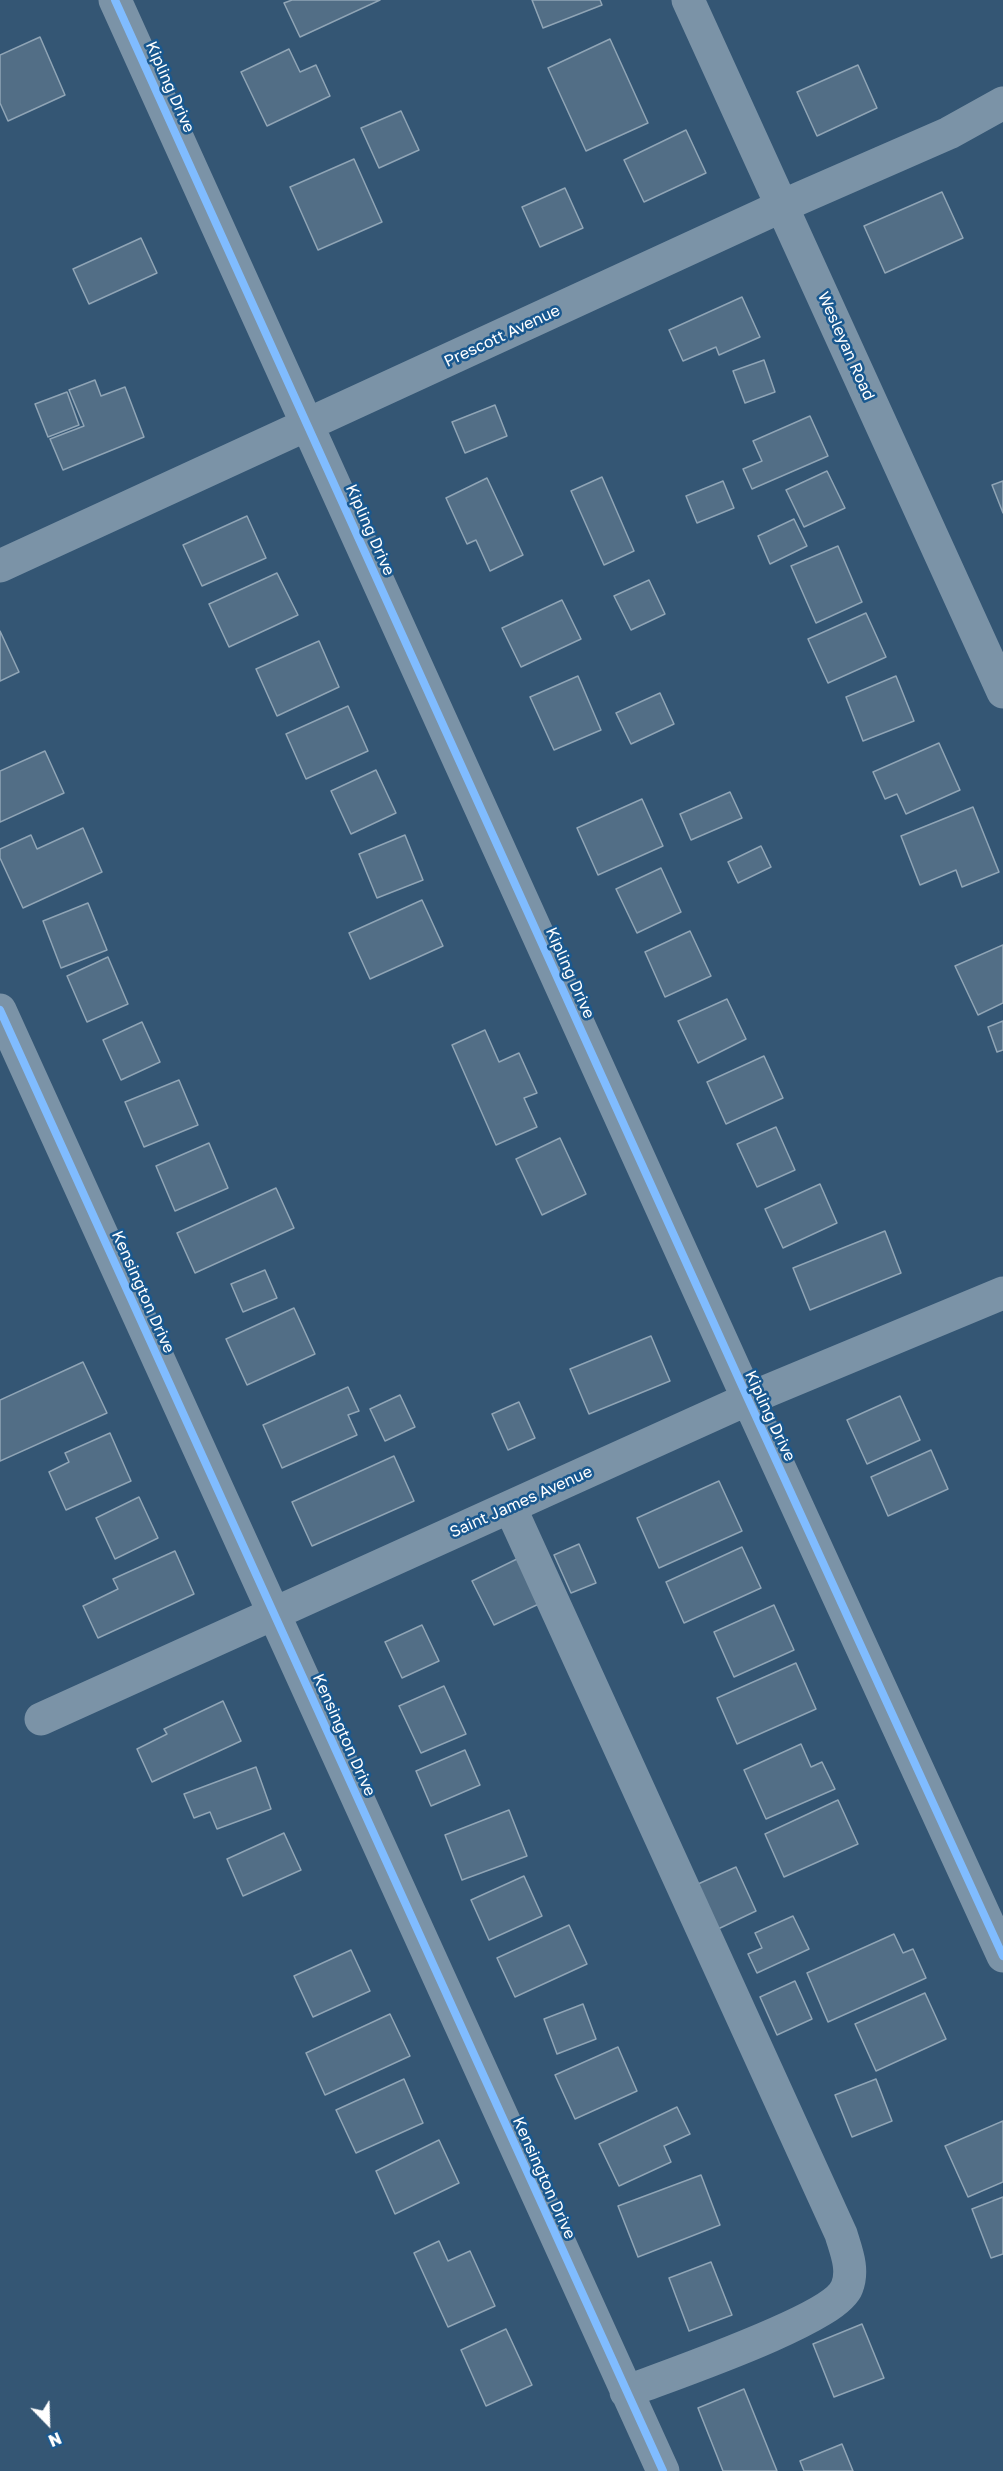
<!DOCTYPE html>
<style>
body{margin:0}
#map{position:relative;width:1003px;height:2471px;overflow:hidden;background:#345674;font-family:"Golos Text",sans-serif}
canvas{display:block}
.north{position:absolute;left:18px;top:2393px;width:60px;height:60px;-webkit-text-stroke:4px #19588f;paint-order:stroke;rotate:157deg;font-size:16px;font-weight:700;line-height:24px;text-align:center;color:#fff}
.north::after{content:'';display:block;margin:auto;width:21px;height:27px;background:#fff;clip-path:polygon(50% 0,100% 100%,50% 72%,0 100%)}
</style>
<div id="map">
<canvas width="1003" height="2471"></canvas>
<div class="north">N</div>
</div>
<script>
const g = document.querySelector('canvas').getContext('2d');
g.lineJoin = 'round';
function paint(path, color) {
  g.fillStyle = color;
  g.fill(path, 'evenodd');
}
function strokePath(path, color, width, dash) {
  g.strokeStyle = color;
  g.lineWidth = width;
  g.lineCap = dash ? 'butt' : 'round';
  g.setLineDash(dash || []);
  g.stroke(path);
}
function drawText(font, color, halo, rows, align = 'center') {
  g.font = font + ' "Golos Text",sans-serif';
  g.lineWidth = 5;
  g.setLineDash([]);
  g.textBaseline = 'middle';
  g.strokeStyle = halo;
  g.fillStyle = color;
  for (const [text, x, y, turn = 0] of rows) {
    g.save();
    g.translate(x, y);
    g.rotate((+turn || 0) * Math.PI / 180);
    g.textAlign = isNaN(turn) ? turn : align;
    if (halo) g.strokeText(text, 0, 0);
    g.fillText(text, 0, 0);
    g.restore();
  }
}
const building = new Path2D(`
 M292,0H380L300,37L284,3Z
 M532,0H600L602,5L543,28Z
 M40,37L65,95L8,121L0,103V55Z
 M610,39L648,123L586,151L548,68Z
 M289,49L300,72L316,65L330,96L267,126L241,72Z
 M858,65L877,108L817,136L797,92Z
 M401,111L419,150L379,168L361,128Z
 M686,130L706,173L644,202L624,160Z
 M354,159L382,222L318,250L290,187Z
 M565,188L583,228L540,247L522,207Z
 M942,192L963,238L885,273L864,226Z
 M141,238L157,273L89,304L73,269Z
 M742,297L760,337L719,355L716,347L683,361L669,330Z
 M764,360L775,392L745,403L733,371Z
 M95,380L101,396L125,387L144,437L63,470L50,439L84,426L69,390Z
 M67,392L79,425L48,437L35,404Z
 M495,405L507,436L465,453L452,422Z
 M810,416L828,456L752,489L743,469L762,461L753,441Z
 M827,471L845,508L804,527L786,490Z
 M602,477L634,551L604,565L571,491Z
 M487,478L523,555L490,571L476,540L467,544L446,498Z
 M723,481L734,508L697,523L686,496Z
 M1003,481V513L992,485Z
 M247,516L266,558L202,586L183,545Z
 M794,519L807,546L770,564L758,536Z
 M838,546L862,602L816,623L791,566Z
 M277,573L298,615L229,647L209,604Z
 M649,580L665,614L631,630L614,596Z
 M562,600L581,639L521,667L502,628Z
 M866,613L886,657L828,683L808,639Z
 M0,631L19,672L0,681Z
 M319,641L339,687L277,716L256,669Z
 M578,676L601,730L554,750L530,697Z
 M896,676L914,721L863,741L846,697Z
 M660,693L674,724L631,744L616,713Z
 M348,706L368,751L306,779L286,734Z
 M939,743L960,790L906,814L897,794L885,799L873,772Z
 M45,751L64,793L0,822V771Z
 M376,770L396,813L351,834L331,791Z
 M730,792L742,818L691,840L680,814Z
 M642,799L663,846L598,875L577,828Z
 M973,807L999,872L962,887L956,870L920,885L901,836Z
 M83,828L102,872L23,908L0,858V849L31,835L37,849Z
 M405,835L423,880L377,898L359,854Z
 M761,846L771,867L738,883L728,862Z
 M661,868L681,912L637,933L616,889Z
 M422,900L443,946L370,979L349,933Z
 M88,903L107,950L61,968L43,921Z
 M690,931L711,976L665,997L645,952Z
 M1003,945V1003L978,1015L955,966Z
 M108,957L128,1004L87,1022L67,976Z
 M727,999L746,1039L698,1063L678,1021Z
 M1003,1021V1050L997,1052L988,1027Z
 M142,1022L160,1062L121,1080L103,1040Z
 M485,1030L499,1062L519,1053L537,1093L524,1098L537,1127L496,1145L452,1045Z
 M764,1056L783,1098L726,1124L707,1082Z
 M179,1080L198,1125L144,1147L125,1102Z
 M776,1127L795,1170L757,1187L737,1144Z
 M560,1138L586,1194L542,1215L516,1159Z
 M209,1143L228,1188L175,1211L156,1166Z
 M820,1184L837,1223L783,1248L765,1209Z
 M276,1188L294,1228L195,1273L177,1233Z
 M885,1231L901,1273L810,1310L793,1268Z
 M265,1270L277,1298L243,1312L231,1284Z
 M294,1308L315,1354L247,1385L226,1339Z
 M651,1336L670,1381L589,1414L570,1369Z
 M83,1362L107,1413L0,1461V1400Z
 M348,1387L359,1411L348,1415L357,1435L282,1468L263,1425Z
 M400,1395L415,1427L385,1441L370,1409Z
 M900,1396L920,1440L867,1464L847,1420Z
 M519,1402L535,1438L508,1450L492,1414Z
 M110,1433L131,1481L66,1510L49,1472L69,1462L65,1453Z
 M931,1450L948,1489L888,1516L871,1477Z
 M394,1456L414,1501L312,1546L292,1502Z
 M719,1481L742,1531L659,1568L637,1518Z
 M139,1497L158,1538L115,1559L96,1518Z
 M579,1544L596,1583L571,1593L554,1555Z
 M742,1547L761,1588L684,1623L666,1582Z
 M175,1551L194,1594L98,1638L83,1606L118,1589L113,1579Z
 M521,1557L543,1602L494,1625L472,1581Z
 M774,1605L794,1650L734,1677L714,1632Z
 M422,1625L439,1661L402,1678L385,1642Z
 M796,1663L816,1709L737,1744L717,1698Z
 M444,1686L466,1734L421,1753L399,1706Z
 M223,1701L241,1741L152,1782L137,1749L167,1734L164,1729Z
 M801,1744L811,1767L822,1762L835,1789L766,1819L744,1770Z
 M465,1750L480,1785L431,1806L416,1771Z
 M256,1767L271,1809L217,1829L210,1812L194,1818L184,1794Z
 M838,1800L858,1844L784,1877L765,1834Z
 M509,1810L527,1856L462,1880L445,1835Z
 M284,1833L301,1870L243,1896L227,1859Z
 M736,1867L756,1911L718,1929L698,1884Z
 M524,1876L542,1916L489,1940L471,1900Z
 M793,1916L809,1949L757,1973L748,1954L762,1948L755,1933Z
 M569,1925L587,1964L515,1997L497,1958Z
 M894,1934L903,1953L913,1949L926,1978L828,2022L807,1973Z
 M351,1950L370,1991L313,2017L294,1976Z
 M795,1981L812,2019L777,2035L760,1997Z
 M925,1993L946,2039L876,2071L855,2024Z
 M583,2004L596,2039L557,2054L544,2019Z
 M390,2014L410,2056L325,2095L306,2053Z
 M618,2047L637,2091L575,2119L555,2075Z
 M404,2079L423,2123L356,2153L336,2110Z
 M876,2079L892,2121L852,2137L835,2095Z
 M677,2107L690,2134L664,2146L671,2162L619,2186L599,2144Z
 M1003,2121V2182L968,2197L945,2146Z
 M439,2140L459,2183L395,2214L376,2171Z
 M701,2175L720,2225L638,2257L618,2206Z
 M1003,2197V2254L991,2258L972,2209Z
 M439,2241L448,2261L470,2251L495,2306L448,2327L414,2253Z
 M711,2262L732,2315L689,2331L669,2278Z
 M862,2324L884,2378L834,2397L813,2344Z
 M506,2329L532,2385L486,2406L461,2350Z
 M744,2389L777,2471H723L698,2408Z
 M842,2444L853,2471H804L800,2461Z`);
const minor = new Path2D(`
 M115,0L748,1399L1003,1956
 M688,0L1003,692
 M0,566L782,206L949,133L1003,103
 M0,1010L663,2471
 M510,1507L841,2234C846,2251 854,2269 847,2287C835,2320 664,2377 626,2392
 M41,1719L748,1399L1003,1293`);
const cycleway = new Path2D(`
 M115,0L748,1399L1003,1956
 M0,1010L663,2471`);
const streetNames = [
 ["Kipling Drive",170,87,66],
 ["Prescott Avenue",502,336,-25],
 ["Wesleyan Road",846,346,66],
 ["Kipling Drive",370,530,66],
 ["Kipling Drive",570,973,66],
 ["Kensington Drive",143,1292,66],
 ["Kipling Drive",770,1416,65],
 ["Saint James Avenue",521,1502,-24],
 ["Kensington Drive",344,1735,66],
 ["Kensington Drive",544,2178,66]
];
paint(building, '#526e86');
strokePath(building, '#90a5b6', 1.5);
strokePath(minor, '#7b93a7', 33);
strokePath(cycleway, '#80bcff', 8);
drawText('16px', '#fff', '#19588f', streetNames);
</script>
